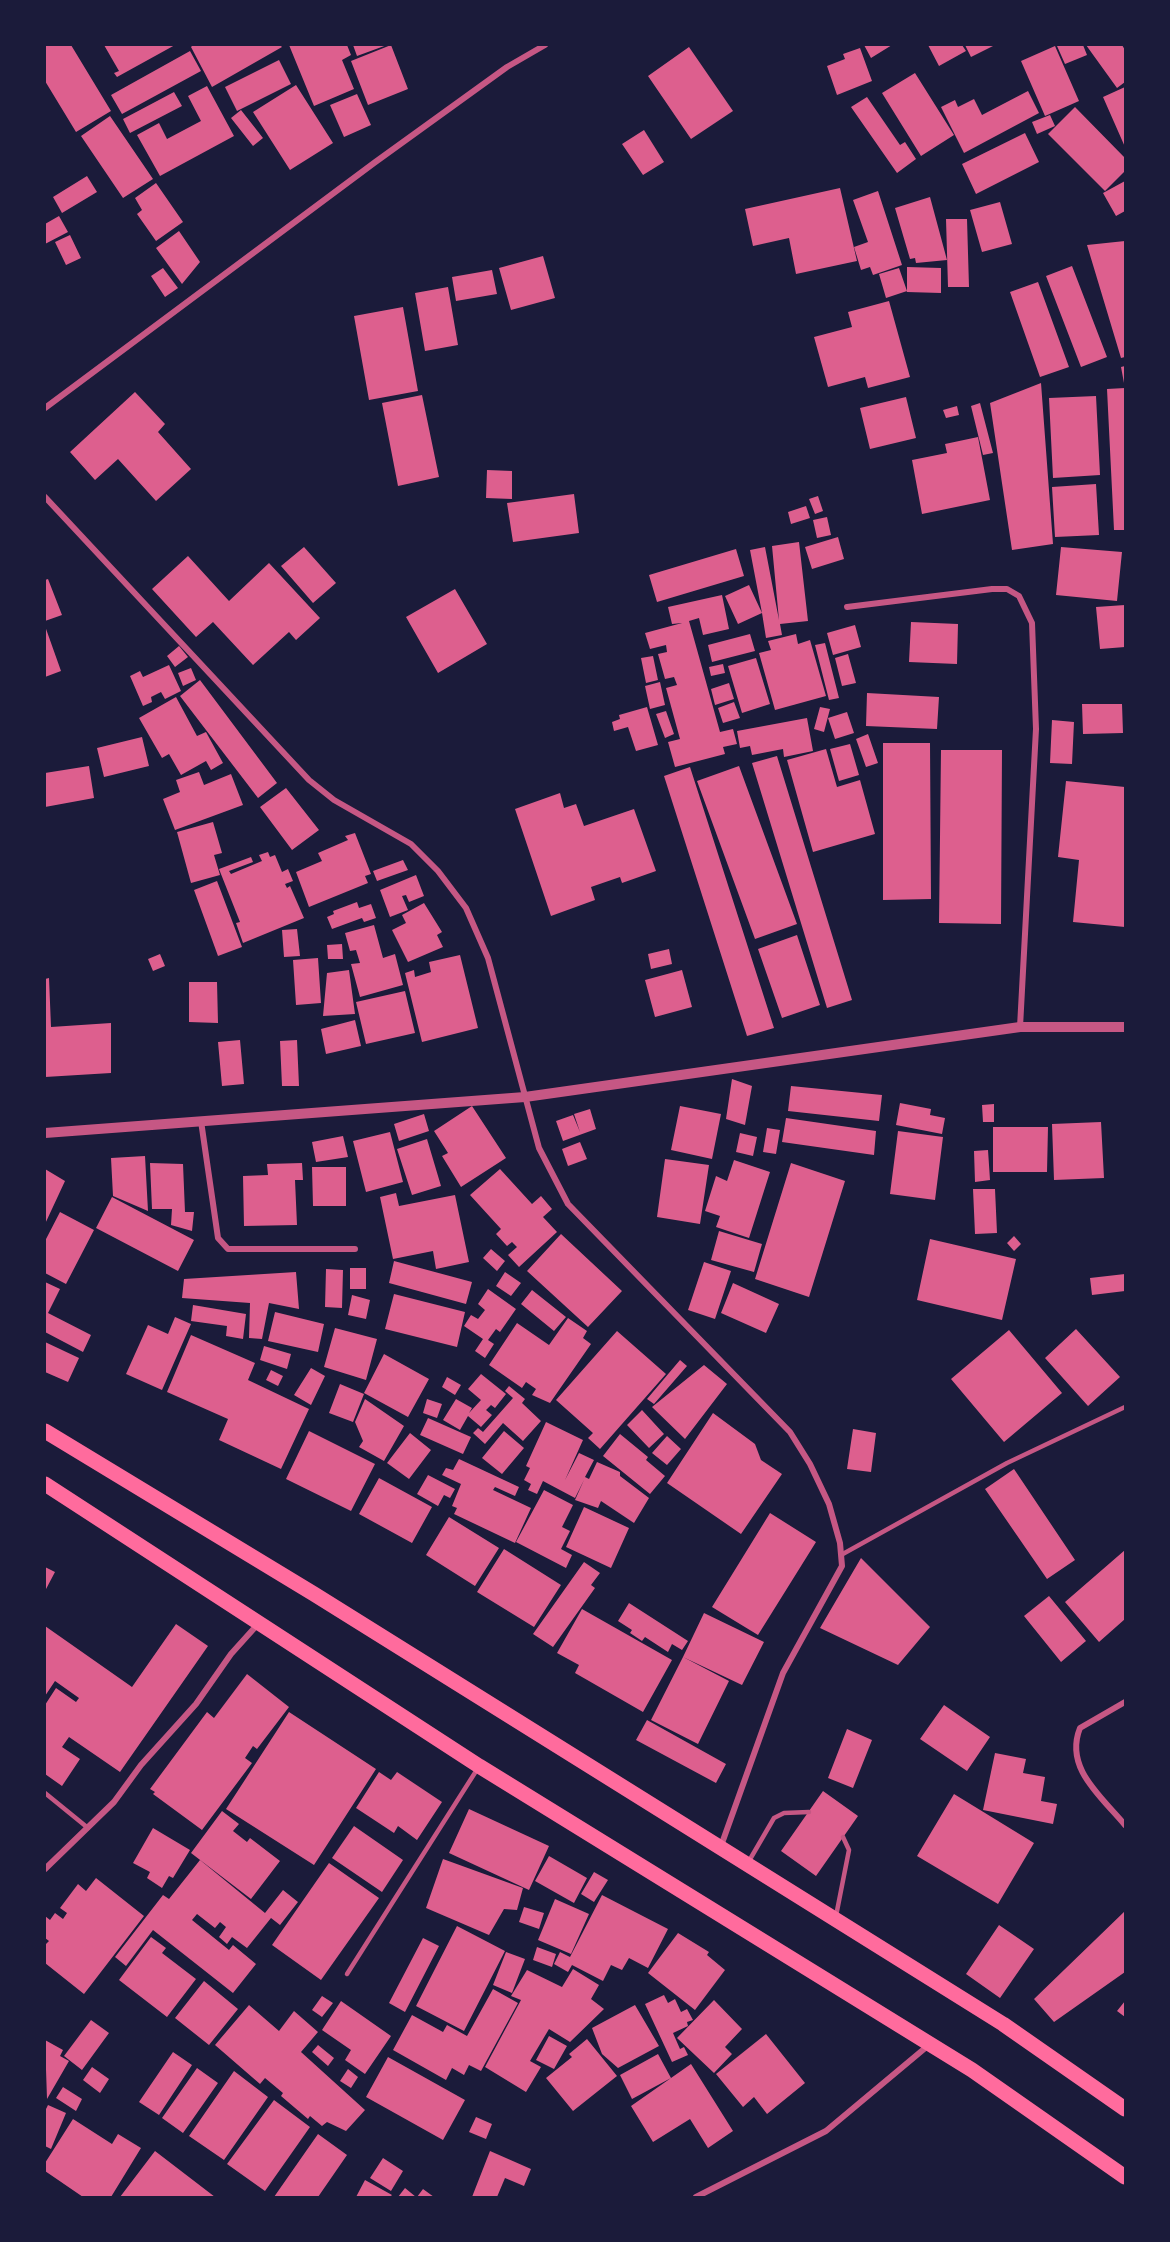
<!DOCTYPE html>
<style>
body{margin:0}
#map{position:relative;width:1170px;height:2242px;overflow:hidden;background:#1b1b3a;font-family:"PT Sans",sans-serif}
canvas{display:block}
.frame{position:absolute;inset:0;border:46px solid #1b1b3a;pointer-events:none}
</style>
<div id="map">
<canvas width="1170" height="2242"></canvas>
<div class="frame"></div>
</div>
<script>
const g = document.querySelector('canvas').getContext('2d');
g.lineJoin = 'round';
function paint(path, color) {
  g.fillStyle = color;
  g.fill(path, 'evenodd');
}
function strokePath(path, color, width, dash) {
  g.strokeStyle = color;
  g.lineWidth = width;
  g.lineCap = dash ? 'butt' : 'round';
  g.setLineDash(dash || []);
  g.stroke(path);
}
const building = new Path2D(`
 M45,45H71L111,111L76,132L45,81Z
 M104,45H175L117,77L114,73L119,71Z
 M193,45H280L282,47L212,87L191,47Z
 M289,45H347L351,55L342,60L354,89L314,106Z
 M353,45H387L357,56Z
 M391,45L408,89L368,105L351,61Z
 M864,45H892L871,58Z
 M928,45H962L966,51L939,66Z
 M965,45H995L971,57Z
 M1083,45L1087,55L1065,64L1057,46Z
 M1086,45H1122L1125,50V82L1117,88Z
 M1055,46L1079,101L1045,116L1021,61Z
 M689,47L733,111L691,139L648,76Z
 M860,48L872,81L837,95L827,66L845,59L843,54Z
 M190,51L201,71L122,114L111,95Z
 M279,60L291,84L237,111L225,87Z
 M915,73L954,135L921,156L882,93Z
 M296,85L333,143L290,170L253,112Z
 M207,86L234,136L160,176L137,135L159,123L167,139L201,121L188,96Z
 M1125,87V147L1103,97Z
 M1028,91L1039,113L964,153L941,107L955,100L958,107L974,99L982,115Z
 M174,92L182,106L130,133L123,119Z
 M357,94L371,125L344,137L330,105Z
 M867,97L900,145L905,142L916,159L897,173L851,107Z
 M1075,107L1125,158V171L1105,191L1048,134Z
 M241,110L263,138L253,146L231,118Z
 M1050,115L1055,126L1037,134L1032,122Z
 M110,116L153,179L123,198L81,136Z
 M644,130L664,162L643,175L622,144Z
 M1025,133L1039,162L976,194L962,164Z
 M87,176L97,192L62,213L53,197Z
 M1125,181V211L1116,216L1103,193Z
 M156,183L183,222L156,241L137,214L142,210L135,198Z
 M840,188L857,261L796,274L789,238L753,246L745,209Z
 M878,191L902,265L873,275L870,267L861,270L854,247L868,242L853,200Z
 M930,197L947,260L916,263L915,258L910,259L895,208Z
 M1000,202L1012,244L982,252L970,210Z
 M59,216L68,232L45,244V224Z
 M946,219H967L969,287H948Z
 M179,231L200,262L182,284L156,248Z
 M70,235L81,258L66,265L55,242Z
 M1125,241V357L1121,358L1087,245Z
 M543,256L555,298L511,310L499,268Z
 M1072,266L1107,357L1081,367L1046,276Z
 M907,267L941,268V293L907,292Z
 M163,268L178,288L165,297L151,276Z
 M899,268L907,291L886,298L879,274Z
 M492,270L497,294L456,301L452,277Z
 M1038,282L1069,367L1040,377L1010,292Z
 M448,287L458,345L425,351L415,293Z
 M889,301L910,377L868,388L865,377L828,387L814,337L852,327L848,312Z
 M403,307L418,391L369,400L354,316Z
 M1125,366V383H1124L1121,367Z
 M1041,383L1053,544L1012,550L990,403Z
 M1125,388V530H1114L1107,389Z
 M135,392L165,424L158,432L191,469L156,501L118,459L95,480L70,452Z
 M422,395L439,477L398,486L382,403Z
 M1096,396L1100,475L1053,478L1049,398Z
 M906,397L916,438L870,449L860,408Z
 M980,403L993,453L983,455L971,406Z
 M957,406L959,415L946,418L943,410Z
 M978,437L990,500L922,514L912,460L947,453L945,444Z
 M487,470L512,471V499L486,498Z
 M1096,484L1099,535L1055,537L1052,487Z
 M574,494L579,533L513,542L507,503Z
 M818,496L823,511L815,514L809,499Z
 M806,506L810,518L791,524L788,512Z
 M827,517L831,535L817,538L813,520Z
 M838,537L844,559L812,569L805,547Z
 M799,542L808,621L780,624L782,635L766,638L762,613L738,624L725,596L749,585L762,613L750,550L765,547L779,620L772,546Z
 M304,547L336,583L313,603L281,566Z
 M1061,547L1122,552L1117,601L1056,595Z
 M736,549L744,576L657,602L649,575Z
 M188,556L229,601L269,563L320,618L296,640L289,632L253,665L213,622L196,637L152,589Z
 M48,579L62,615L45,621V580Z
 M455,589L487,644L438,673L406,617Z
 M722,595L729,629L703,635L699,618L689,621L720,732L733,729L737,744L723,747L725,754L675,767L668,742L680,739L666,688L677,685L674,677L665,679L658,654L667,652L666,645L650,649L645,633L682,623L672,624L668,607Z
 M1125,605V647L1100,649L1096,607Z
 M911,622L958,624L957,664L909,662Z
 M855,625L861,647L833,655L827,633Z
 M45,626L61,671L45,677Z
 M750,634L755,651L712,662L708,645Z
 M796,634L798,644L810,640L826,696L775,710L759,653L771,650L768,641Z
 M825,643L839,698L829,700L815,645Z
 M179,646L188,657L175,667L167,656Z
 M848,654L856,683L842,686L835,658Z
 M653,656L658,680L646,683L641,658Z
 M756,658L770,704L742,713L728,666Z
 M723,664L725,673L711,676L709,667Z
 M169,665L181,691L165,699L161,692L151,697L152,702L143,706L130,676L140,671L143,677Z
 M191,668L196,680L183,686L178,673Z
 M200,680L277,783L258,798L180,696Z
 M660,682L665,705L650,709L645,686Z
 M729,683L734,699L715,705L711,689Z
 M867,693L939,697L937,729L866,726Z
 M176,697L197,736L206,732L223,763L211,770L206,761L181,775L169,754L162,758L139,718Z
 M734,702L740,718L723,723L718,708Z
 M1082,704H1122L1123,733L1083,734Z
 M647,707L658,745L636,751L628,727L614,731L612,722L620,719L619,715Z
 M820,707L830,709L824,732L814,729Z
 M666,711L674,734L665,738L656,714Z
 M847,712L854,733L835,739L828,718Z
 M807,718L813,751L784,757L783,749L752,755L750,746L740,748L737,731Z
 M1052,720L1074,722L1072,764L1050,763Z
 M868,734L878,763L866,767L856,739Z
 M142,737L149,766L104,777L97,748Z
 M883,743H930L931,899L883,900Z
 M850,744L859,775L839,781L830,749Z
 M826,749L837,787L860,780L875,834L813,852L787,760Z
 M941,750H1002L1001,924L939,923Z
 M777,756L852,1000L827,1008L752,763Z
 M89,766L94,798L45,807V773Z
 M739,766L797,924L755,939L697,781Z
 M690,767L774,1028L747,1036L664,776Z
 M199,772L204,785L231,774L243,805L175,830L163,799L180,792L176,780Z
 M1066,781L1125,787V927L1073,922L1079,860L1058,857Z
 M286,788L319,830L292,850L260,807Z
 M560,793L564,808L576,804L584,826L634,809L656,871L622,883L620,877L591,887L595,900L551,916L515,809Z
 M213,822L222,853L214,855L220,875L191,883L177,832Z
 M355,833L371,874L365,876L368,883L309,907L296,872L322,861L318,853L348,840L345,836Z
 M268,852L270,857L275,855L282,872L288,869L293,881L285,884L287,888L290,886L304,918L243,943L236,923L240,922L219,869L251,857L253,862L229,871L231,874L262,861L259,855Z
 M403,860L408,870L377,881L373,871Z
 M416,875L424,896L409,902L406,895L402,896L408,910L390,917L380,890Z
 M217,881L242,947L218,956L194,890Z
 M357,902L359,908L371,904L376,918L364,922L362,918L332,929L327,917L334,914L333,911Z
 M424,903L442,932L437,935L443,947L408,962L392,930L406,923L402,915Z
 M374,925L383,958L395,954L403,985L360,997L351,964L360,963L356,950L350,951L345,933Z
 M297,929L300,956L284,957L282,930Z
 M797,935L820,1005L782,1018L758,949Z
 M342,944L343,959H328L327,945Z
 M669,949L672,964L651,969L648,954Z
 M160,954L165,966L153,971L148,959Z
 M460,955L478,1028L422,1042L405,973L414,970L415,977L431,972L429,962Z
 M318,958L321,1003L296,1005L293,960Z
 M349,970L355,1014L323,1016L327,973Z
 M682,970L692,1007L655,1017L645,980Z
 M49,978L51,1027L111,1023V1073L45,1077V979Z
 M189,982H217L218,1023L189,1022Z
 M405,991L415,1033L366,1044L356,1002Z
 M355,1020L361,1046L326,1054L321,1029Z
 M240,1040L244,1084L222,1086L218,1042Z
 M297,1040L299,1086H282L280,1041Z
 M732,1079L752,1086L745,1125L726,1119Z
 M791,1086L882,1095L879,1121L788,1111Z
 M900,1103L931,1109L930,1115L945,1118L942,1134L896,1125Z
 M994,1104V1122H983L982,1105Z
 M472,1106L506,1158L461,1187L442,1156L448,1153L434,1131Z
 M680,1106L721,1114L712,1159L671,1150Z
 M590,1109L596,1129L563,1141L556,1121L573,1115L580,1132L574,1114Z
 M424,1114L429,1131L399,1141L394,1124Z
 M786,1118L876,1131L874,1155L782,1142Z
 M1101,1122L1104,1178L1054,1180L1052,1124Z
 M993,1127H1048L1047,1172H993Z
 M767,1128L780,1130L776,1154L763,1152Z
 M898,1131L943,1137L935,1200L890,1194Z
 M390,1132L403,1182L366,1192L353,1141Z
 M740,1133L757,1137L753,1156L736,1152Z
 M343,1136L348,1157L316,1162L312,1142Z
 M427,1139L441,1186L412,1195L397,1149Z
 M580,1142L587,1159L568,1166L562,1149Z
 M988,1150L990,1180L975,1182L974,1151Z
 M145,1156L148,1211L113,1196L111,1158Z
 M665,1159L709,1165L700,1224L657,1217Z
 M734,1160L770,1172L749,1238L716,1227L720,1216L705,1211L716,1176L727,1181Z
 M150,1163L183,1164L185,1212H194L192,1231L171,1225L172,1209H152Z
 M302,1163L303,1180H295L297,1225L244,1226L243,1176L268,1175L267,1164Z
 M791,1163L845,1181L809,1297L755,1279Z
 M312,1167H346V1206H313Z
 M45,1169L65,1181L45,1224Z
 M500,1169L532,1204L541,1196L552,1209L543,1217L557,1232L519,1267L508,1255L517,1247L512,1242L507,1246L496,1234L501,1229L470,1195Z
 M973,1189H995L997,1233L975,1234Z
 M396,1193L399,1206L455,1195L469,1262L436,1269L433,1251L393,1259L380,1197Z
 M112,1197L194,1240L178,1271L96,1228Z
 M60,1212L94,1230L66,1284L45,1273V1241Z
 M719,1231L762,1244L754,1272L711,1260Z
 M561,1234L622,1291L588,1327L527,1271Z
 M1014,1236L1021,1244L1014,1251L1007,1243Z
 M930,1239L1016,1259L1002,1320L917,1300Z
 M491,1249L505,1261L497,1271L483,1258Z
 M394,1261L472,1282L466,1304L389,1283Z
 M704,1262L731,1271L715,1319L688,1310Z
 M350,1268H366V1289H350Z
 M326,1269L343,1270L342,1308L325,1307Z
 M296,1272L299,1309L269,1303L262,1339L249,1338L250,1303L182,1298L184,1279Z
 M505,1272L521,1283L511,1296L496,1286Z
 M1125,1274V1291L1092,1295L1090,1278Z
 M45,1282L60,1289L48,1313L91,1335L83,1352L45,1332Z
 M733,1283L779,1304L766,1333L721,1313Z
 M488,1289L516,1309L500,1332L496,1329L488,1340L494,1344L485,1358L475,1351L483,1339L464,1326L471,1315L478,1319L485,1310L478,1304Z
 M532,1290L566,1317L554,1331L521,1304Z
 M394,1294L465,1312L457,1347L385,1329Z
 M352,1295L370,1300L366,1319L348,1315Z
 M193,1305L246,1314L243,1339L226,1336L227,1326L191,1321Z
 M275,1312L324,1324L318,1352L268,1341Z
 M175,1317L191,1324L162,1390L126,1374L148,1325L168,1334Z
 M568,1318L587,1331L583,1338L591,1344L550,1403L532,1395L536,1389L526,1382L522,1388L489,1365L517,1323L549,1345Z
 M335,1328L377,1339L366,1380L324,1367Z
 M1076,1329L1120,1377L1088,1406L1045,1358Z
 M1009,1330L1062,1393L1004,1442L951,1379Z
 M617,1331L666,1374L600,1449L588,1438L593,1433L556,1400Z
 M191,1335L255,1363L248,1380L309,1409L281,1469L219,1440L228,1419L167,1392Z
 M45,1342L79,1358L68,1382L45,1372Z
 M264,1346L291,1354L287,1369L260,1360Z
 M384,1354L429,1379L408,1417L364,1393Z
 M680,1360L687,1366L654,1404L647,1399Z
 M704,1365L727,1384L685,1439L652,1407Z
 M311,1368L325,1376L311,1405L294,1395Z
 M271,1370L283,1376L278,1386L266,1380Z
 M481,1374L506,1394L495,1408L491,1405L486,1410L492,1415L481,1427L468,1416L460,1430L443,1420L456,1399L472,1408L469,1413L481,1400L468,1389Z
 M447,1377L461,1385L455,1395L442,1387Z
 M340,1384L364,1394L353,1422L329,1413Z
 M509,1386L525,1399L522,1403L541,1421L523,1441L503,1423L485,1444L473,1433L478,1428L483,1432L513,1398L505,1391Z
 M365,1399L404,1426L384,1461L359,1447L363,1441L355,1422Z
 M427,1399L442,1404L437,1418L423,1413Z
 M642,1410L664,1434L649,1448L627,1425Z
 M713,1413L755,1444L761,1460L782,1474L741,1534L667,1483Z
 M428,1418L471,1437L463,1454L420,1435Z
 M546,1422L583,1440L565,1480L579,1453L594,1460L585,1477L589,1479L597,1462L620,1472V1476L649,1498L634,1523L601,1501L598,1508L575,1500L584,1480L575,1498L543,1481L537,1494L528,1490L531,1484L524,1480L530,1468L526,1466Z
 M853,1429L876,1433L871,1472L847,1469Z
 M309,1431L375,1464L351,1511L286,1479Z
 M504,1431L524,1448L502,1474L482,1458Z
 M410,1433L431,1450L409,1479L387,1463Z
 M620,1434L648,1457L646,1460L665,1476L650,1494L603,1456Z
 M667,1436L681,1449L667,1465L652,1453Z
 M459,1459L519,1487L515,1496L495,1487L493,1490L531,1508L515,1543L454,1514L457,1508L452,1506L461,1484L442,1475L446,1468L453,1470Z
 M1014,1469L1075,1560L1047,1579L985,1489Z
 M428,1475L455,1489L450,1498L444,1495L438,1506L417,1494Z
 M379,1478L432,1507L412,1543L359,1514Z
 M544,1490L573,1505L562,1527L570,1531L561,1549L572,1555L566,1568L516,1542Z
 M584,1507L629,1528L611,1568L566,1547Z
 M770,1513L816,1542L758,1635L712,1607Z
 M449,1517L499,1548L475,1586L426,1555Z
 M504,1549L561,1585L534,1627L477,1592Z
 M1125,1550V1619L1099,1642L1065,1602Z
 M861,1558L930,1627L898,1665L820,1628Z
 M584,1562L600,1573L591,1585L595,1588L553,1647L533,1634Z
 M45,1567L55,1572L45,1591Z
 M1049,1596L1086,1641L1061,1662L1024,1616Z
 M629,1603L688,1641L682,1650L672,1644L668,1652L645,1637L642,1641L630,1633L632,1630L618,1621Z
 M582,1609L672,1660L643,1712L575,1673L579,1665L557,1653Z
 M704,1613L764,1642L742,1685L683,1657Z
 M176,1624L208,1646L120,1772L69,1737L62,1747L80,1759L62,1786L45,1774V1705L56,1688L76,1702L79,1698L55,1681L45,1696V1626L132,1687Z
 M683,1657L729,1681L698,1744L651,1720Z
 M247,1674L289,1707L257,1749L253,1746L245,1758L252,1763L202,1830L153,1794L155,1792L150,1789L207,1712L214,1718Z
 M944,1705L990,1737L967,1771L920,1739Z
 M289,1712L376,1769L314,1865L226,1809Z
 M647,1720L726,1764L716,1783L636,1740Z
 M847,1729L872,1740L853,1788L828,1778Z
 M995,1753L1026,1759L1023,1773L1045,1777L1041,1801L1057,1804L1053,1824L983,1810Z
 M379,1772L391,1780L397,1772L442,1802L417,1840L398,1826L394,1833L356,1808Z
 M823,1791L858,1816L816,1876L781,1851Z
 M954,1794L1034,1843L998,1904L917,1856Z
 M469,1809L549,1846L529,1890L449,1853Z
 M222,1811L239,1824L233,1831L247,1842L250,1838L280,1861L251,1899L191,1853Z
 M354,1826L403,1860L382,1892L332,1858Z
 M153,1828L190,1850L173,1878L169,1876L162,1888L147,1878L150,1872L133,1863Z
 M549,1856L587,1878L574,1903L535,1881Z
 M443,1859L523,1888L517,1910L504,1909L489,1935L426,1908Z
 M200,1860L265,1913L283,1890L298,1902L280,1925L271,1918L247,1948L232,1937L227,1944L219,1937L226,1927L220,1922L215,1928L197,1914L192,1920L229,1950L233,1945L256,1964L233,1993L153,1930L126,1966L115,1957L163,1895L169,1899Z
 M329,1863L379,1898L321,1980L272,1945Z
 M594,1872L608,1880L594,1902L581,1894Z
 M96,1878L144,1916L84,1994L45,1963V1945L49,1941L45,1938V1916L50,1920L55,1913L63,1919L67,1913L60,1908L78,1884L86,1891Z
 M602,1895L668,1929L648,1968L629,1958L622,1970L611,1965L603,1981L572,1965L568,1972L554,1964L560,1952L570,1957Z
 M555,1899L589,1914L571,1954L538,1940Z
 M524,1907L544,1913L539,1929L519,1922Z
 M1125,1911V1972L1054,2022L1034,1999Z
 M999,1925L1034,1949L1000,1998L966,1974Z
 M457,1926L505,1951L464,2031L416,2006Z
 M678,1933L709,1952L707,1955L725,1970L695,2010L648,1973Z
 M151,1937L166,1948L162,1953L196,1979L167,2017L119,1980Z
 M423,1938L439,1946L405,2012L389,2003Z
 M537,1947L556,1954L552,1967L533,1960Z
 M506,1952L525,1959L512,1993L493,1985Z
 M573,1969L599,1985L591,1999L604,2009L570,2042L549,2029L530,2061L541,2067L526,2092L485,2067L521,2000L511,1996L527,1970L562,1987Z
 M204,1981L238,2009L209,2045L175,2018Z
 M493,1989L518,2003L481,2071L469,2065L464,2075L452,2068L446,2080L393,2050L412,2015L443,2032L447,2025L467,2036Z
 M664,1995L668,2003L675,1999L681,2012L687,2009L693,2020L687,2022L688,2026L673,2033L680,2049L684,2047L688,2055L672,2062L645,2004Z
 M322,1996L333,2003L322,2017L312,2010Z
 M714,2000L742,2029L725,2047L732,2054L714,2073L677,2038Z
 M341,2001L391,2036L365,2074L345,2060L351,2050L322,2030Z
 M1125,2001V2017L1117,2011Z
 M249,2005L279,2031L294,2011L318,2032L301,2052L365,2110L346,2131L327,2122L322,2126L310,2116L308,2119L281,2096L283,2093L265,2078L260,2084L215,2045Z
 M635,2005L659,2046L618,2068L602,2054L592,2028Z
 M91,2020L109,2033L82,2070L64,2056Z
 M766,2034L805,2083L767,2114L754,2097L743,2107L716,2074Z
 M549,2036L567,2046L554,2069L536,2060Z
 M587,2039L617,2076L573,2111L546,2078L572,2057L569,2054Z
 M45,2040L63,2050L60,2056L69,2061L47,2099Z
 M318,2045L334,2058L328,2066L312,2052Z
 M173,2052L192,2065L159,2115L139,2102Z
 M658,2054L671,2078L632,2099L620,2075Z
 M388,2057L465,2100L443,2140L366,2097Z
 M691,2064L733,2131L708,2148L690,2119L653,2142L631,2106Z
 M92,2067L109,2079L100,2093L83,2080Z
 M197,2068L218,2083L183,2133L162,2118Z
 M348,2069L358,2077L351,2088L340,2081Z
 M234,2071L268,2097L224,2160L189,2136Z
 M63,2087L82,2099L76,2111L56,2098Z
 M274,2100L310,2127L265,2191L227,2164Z
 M48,2105L66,2113L51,2149L45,2146V2111Z
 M476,2117L492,2124L486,2139L469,2132Z
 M73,2119L112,2144L118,2134L141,2148L111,2197H83L45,2171V2163Z
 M318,2134L347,2155L318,2197H274Z
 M155,2151L215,2197H120Z
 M490,2151L531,2169L524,2186L505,2178L497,2197H472Z
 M383,2158L403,2171L391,2191L370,2178Z
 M365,2180L392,2195L390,2197H356Z
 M405,2188L416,2197H398Z
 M423,2189L434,2197H417Z`);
const service = new Path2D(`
 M841,1555L1007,1463L1125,1407
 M45,1793L88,1828
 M749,1861L774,1818L784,1813L809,1812
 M836,1916L849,1850L843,1837
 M347,1974L478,1768`);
const minor = new Path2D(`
 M45,408L374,163L507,67L545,45
 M45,497L309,780L334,800L411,844L438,871L466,908L488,958L539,1148L568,1204L790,1432L810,1464L829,1504L840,1543L842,1566L783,1673L721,1846
 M847,607L992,589H1007L1019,596L1032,623L1036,729L1020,1027
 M201,1121L218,1238L228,1249H355
 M1125,1702L1080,1728C1064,1768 1101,1796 1125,1825
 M45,1869L114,1802L141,1765L196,1704L231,1654L258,1624
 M696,2197L826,2131L930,2044`);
const tertiary = new Path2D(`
 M45,1133L525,1097L1020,1027H1125`);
const primary = new Path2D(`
 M45,1431L314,1594L1003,2024L1125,2109
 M45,1484L479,1766L972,2070L1125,2177`);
paint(building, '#dd5f8e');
strokePath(service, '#c65784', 4.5);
strokePath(minor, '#c65784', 6);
strokePath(tertiary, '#c65784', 10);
strokePath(primary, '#ff6b9d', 15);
</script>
